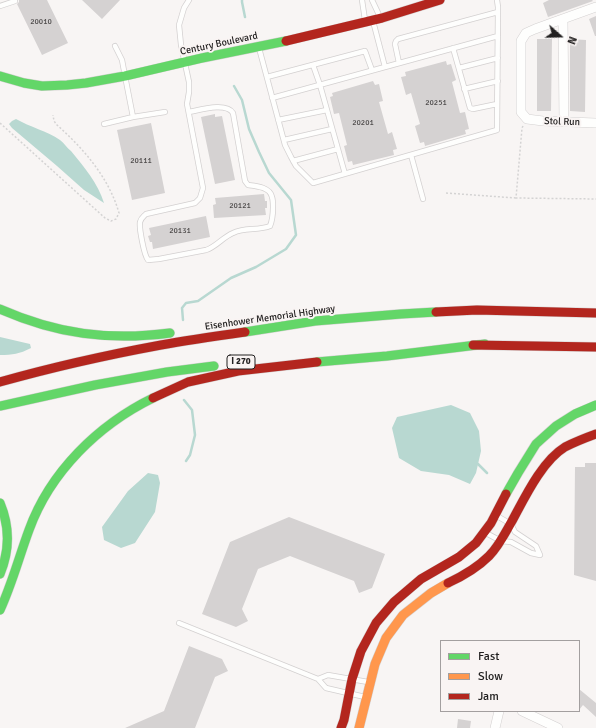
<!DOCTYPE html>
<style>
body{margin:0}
#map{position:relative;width:596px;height:728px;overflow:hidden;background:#f8f5f4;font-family:Signika,sans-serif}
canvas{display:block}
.legend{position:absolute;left:440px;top:640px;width:140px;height:72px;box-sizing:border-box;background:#f9f4f3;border:1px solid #a39f9f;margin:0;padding:5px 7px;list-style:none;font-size:12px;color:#222020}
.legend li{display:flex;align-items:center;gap:8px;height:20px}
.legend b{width:20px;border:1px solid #a39f9f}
.north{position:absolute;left:540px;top:16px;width:40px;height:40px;-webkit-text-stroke:3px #f9f4f3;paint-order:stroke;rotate:110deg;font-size:11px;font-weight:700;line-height:16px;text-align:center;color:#222020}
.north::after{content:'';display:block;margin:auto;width:14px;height:18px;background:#222020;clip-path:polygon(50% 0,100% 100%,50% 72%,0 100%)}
</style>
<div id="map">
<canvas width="596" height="728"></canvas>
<ul class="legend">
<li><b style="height:5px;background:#63d668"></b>Fast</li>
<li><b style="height:5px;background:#ff974d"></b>Slow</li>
<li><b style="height:5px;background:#b3261e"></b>Jam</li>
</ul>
<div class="north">N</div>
</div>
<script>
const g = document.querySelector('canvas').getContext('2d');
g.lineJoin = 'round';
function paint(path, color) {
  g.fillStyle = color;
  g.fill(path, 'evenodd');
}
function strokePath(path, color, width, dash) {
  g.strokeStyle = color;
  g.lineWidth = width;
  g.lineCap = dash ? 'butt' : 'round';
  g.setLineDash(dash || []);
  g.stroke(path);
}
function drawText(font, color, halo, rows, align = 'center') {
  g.font = font + ' Signika,sans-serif';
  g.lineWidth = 4;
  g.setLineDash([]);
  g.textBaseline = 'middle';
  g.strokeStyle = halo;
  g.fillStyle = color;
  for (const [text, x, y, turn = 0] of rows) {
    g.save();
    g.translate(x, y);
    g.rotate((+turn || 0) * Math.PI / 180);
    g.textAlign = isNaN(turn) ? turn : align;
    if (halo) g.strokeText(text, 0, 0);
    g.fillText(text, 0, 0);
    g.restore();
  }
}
const water = new Path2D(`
 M16,119C30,127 47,131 60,140C64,143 67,148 71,151C84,167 98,183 104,203L84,190L57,166L12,128L9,124L12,121Z
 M0,337L30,344L31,348C19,354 13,355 0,355Z
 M451,405L470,413L479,431L481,451L476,473L470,484L449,475L421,471L399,458L392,428L397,417Z
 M148,473L158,475L160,483L155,512L135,543L121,548L104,540L102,527L128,491Z`);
const stream = new Path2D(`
 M242,0V2L245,17
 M183,320L182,308L186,303L198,301L231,278L256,267L286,249L296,235L291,200L269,173L259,152L249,129L242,100L234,86
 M184,400L192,410L195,435L190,455L186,461
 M478,464L487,473`);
const building = new Path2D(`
 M19,0H47L68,43L42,55L17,4L19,2Z
 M82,0H120L102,19Z
 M549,0H592L593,1L548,17L543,3Z
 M596,16V36H595L589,19Z
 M537,39H552L551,111H537Z
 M570,39L586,40L585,112L570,111Z
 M446,61L447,65L451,64L456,80L452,82L460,113L465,112L469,129L465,130L466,134L425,146L424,142L420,143L415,126L420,124L411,93L406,95L401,77L406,76L405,72Z
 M373,81L375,85L379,84L383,101L379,102L388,134L392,132L397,149L393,150L394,155L353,165L352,161L348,162L344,146L347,145L339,113L334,114L330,97L333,96L332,93Z
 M215,114V117L222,116L235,180L215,184L201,117Z
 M151,123L165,193L132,200L117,130Z
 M264,194L265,201H267V208H265L266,215L214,218L213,205L216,204L215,198Z
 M206,216L210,237L153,249L152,242H150L148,236L151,235L149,228Z
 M585,463H596V581L574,575L575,467H585Z
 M289,517L385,554L372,588L359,593L354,581L290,556L258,569L242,609L248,621L236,627L202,614L230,542Z
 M189,646L222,659L228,671L215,677L195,728H125L164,711Z
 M579,689L596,703V717L583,705L579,710Z
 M458,719L471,721L470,728H457Z`);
const path = new Path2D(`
 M0,123L105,218L111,221L116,219L119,213C109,178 84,149 57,125L54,121L53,115
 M523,126L522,128L516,198L596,199
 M446,193L516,198`);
const lane = new Path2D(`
 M362,0L365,20
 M372,0L380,17
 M0,6L15,1
 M373,21L385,67
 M115,46L122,60L125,76L133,117
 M259,48L285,145L291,157L296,166L313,183L497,130L498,7L497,0
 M453,48L470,108L473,109L497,104
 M399,63L395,44L396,41L398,39L498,12
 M313,65L320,85L345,174
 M459,68L498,58
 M267,77L365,51L372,70
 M464,89L498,81
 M272,98L498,36
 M189,112C200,110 226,102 233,113L245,181L248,185C256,186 270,187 272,197C273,200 273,204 273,207C273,214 273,219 270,226C258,231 245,227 233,233C223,237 216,247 206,250L159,259L148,260C144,255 139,228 140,222C141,218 143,217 146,214L195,203L200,198L203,188L187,104L189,92V82L181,45L179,25L184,8L189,0
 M278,120L327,110
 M104,124L133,117L165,112
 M284,140L332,129
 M411,155L423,199
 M293,161L338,149
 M497,516L511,524L515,532L536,546L540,555
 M486,533L501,541L511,542L531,553L540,555
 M179,623L318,679L326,688L365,697
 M318,679L328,675L368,682`);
const street = new Path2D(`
 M596,7L535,29L526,33L521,41V112L527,119L543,121L596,123
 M563,19L564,122
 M522,711L558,728
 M495,728L499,711`);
const fast = new Path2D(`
 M0,76L24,83L42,86L67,85L86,83L125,76L202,58L286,41
 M0,309C57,334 109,341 170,333
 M245,332L315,321L401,314L436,312
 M317,362L387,356L485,344
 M0,406L95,385L167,372L214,366
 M506,494L518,473L536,444L556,426L575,414L596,405
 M0,503C10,527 10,550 0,574
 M0,610C12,584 19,557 29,530C50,472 98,425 153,398`);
const slow = new Path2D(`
 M359,728L375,664L386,638L403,615L431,593L448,583`);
const jam = new Path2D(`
 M286,41L382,18L440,0
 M436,312L477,310L596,313
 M473,345L596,347
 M0,382C53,367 107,355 161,345C189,340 217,336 245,332
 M153,398L188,382L238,371L317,362
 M448,583C463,576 477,568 489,556C499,546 505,533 512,521C525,497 542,461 565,447C575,442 585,438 596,434
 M341,728L344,720L352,679L361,651L376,623L394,602L421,579L459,557L476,543L491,523L506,494`);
const numberNames = [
 ["20010",41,22],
 ["20251",436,103],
 ["20201",363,123],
 ["20111",141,161],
 ["20121",240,206],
 ["20131",180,231]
];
const shields = [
 [241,362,28]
];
const shieldNames = [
 ["I 270",241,362]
];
const streetNames = [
 ["Century Boulevard",219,44,-12],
 ["Stol Run",562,122,2],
 ["Eisenhower Memorial Highway",270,318,-8]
];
paint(water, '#b8d8d1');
strokePath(stream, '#b8d8d1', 2.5);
paint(building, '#d5d2d2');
strokePath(lane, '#d3d0d0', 6);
strokePath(street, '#d3d0d0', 10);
strokePath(fast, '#d3d0d0', 10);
strokePath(slow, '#d3d0d0', 10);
strokePath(jam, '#d3d0d0', 10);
strokePath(path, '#d4d3d3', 1.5, [2, 2]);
strokePath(lane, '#fefefd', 4.5);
strokePath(street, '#fefefd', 9);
strokePath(fast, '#63d668', 9);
strokePath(slow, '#ff974d', 9);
strokePath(jam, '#b3261e', 9);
drawText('8px', '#4f4c4c', null, numberNames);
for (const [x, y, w] of shields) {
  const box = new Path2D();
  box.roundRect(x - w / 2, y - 7, w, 14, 3);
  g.fillStyle = '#f9f4f3';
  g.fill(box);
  strokePath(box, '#222020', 1);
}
drawText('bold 9px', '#222020', null, shieldNames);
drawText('10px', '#222020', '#f9f4f3', streetNames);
</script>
